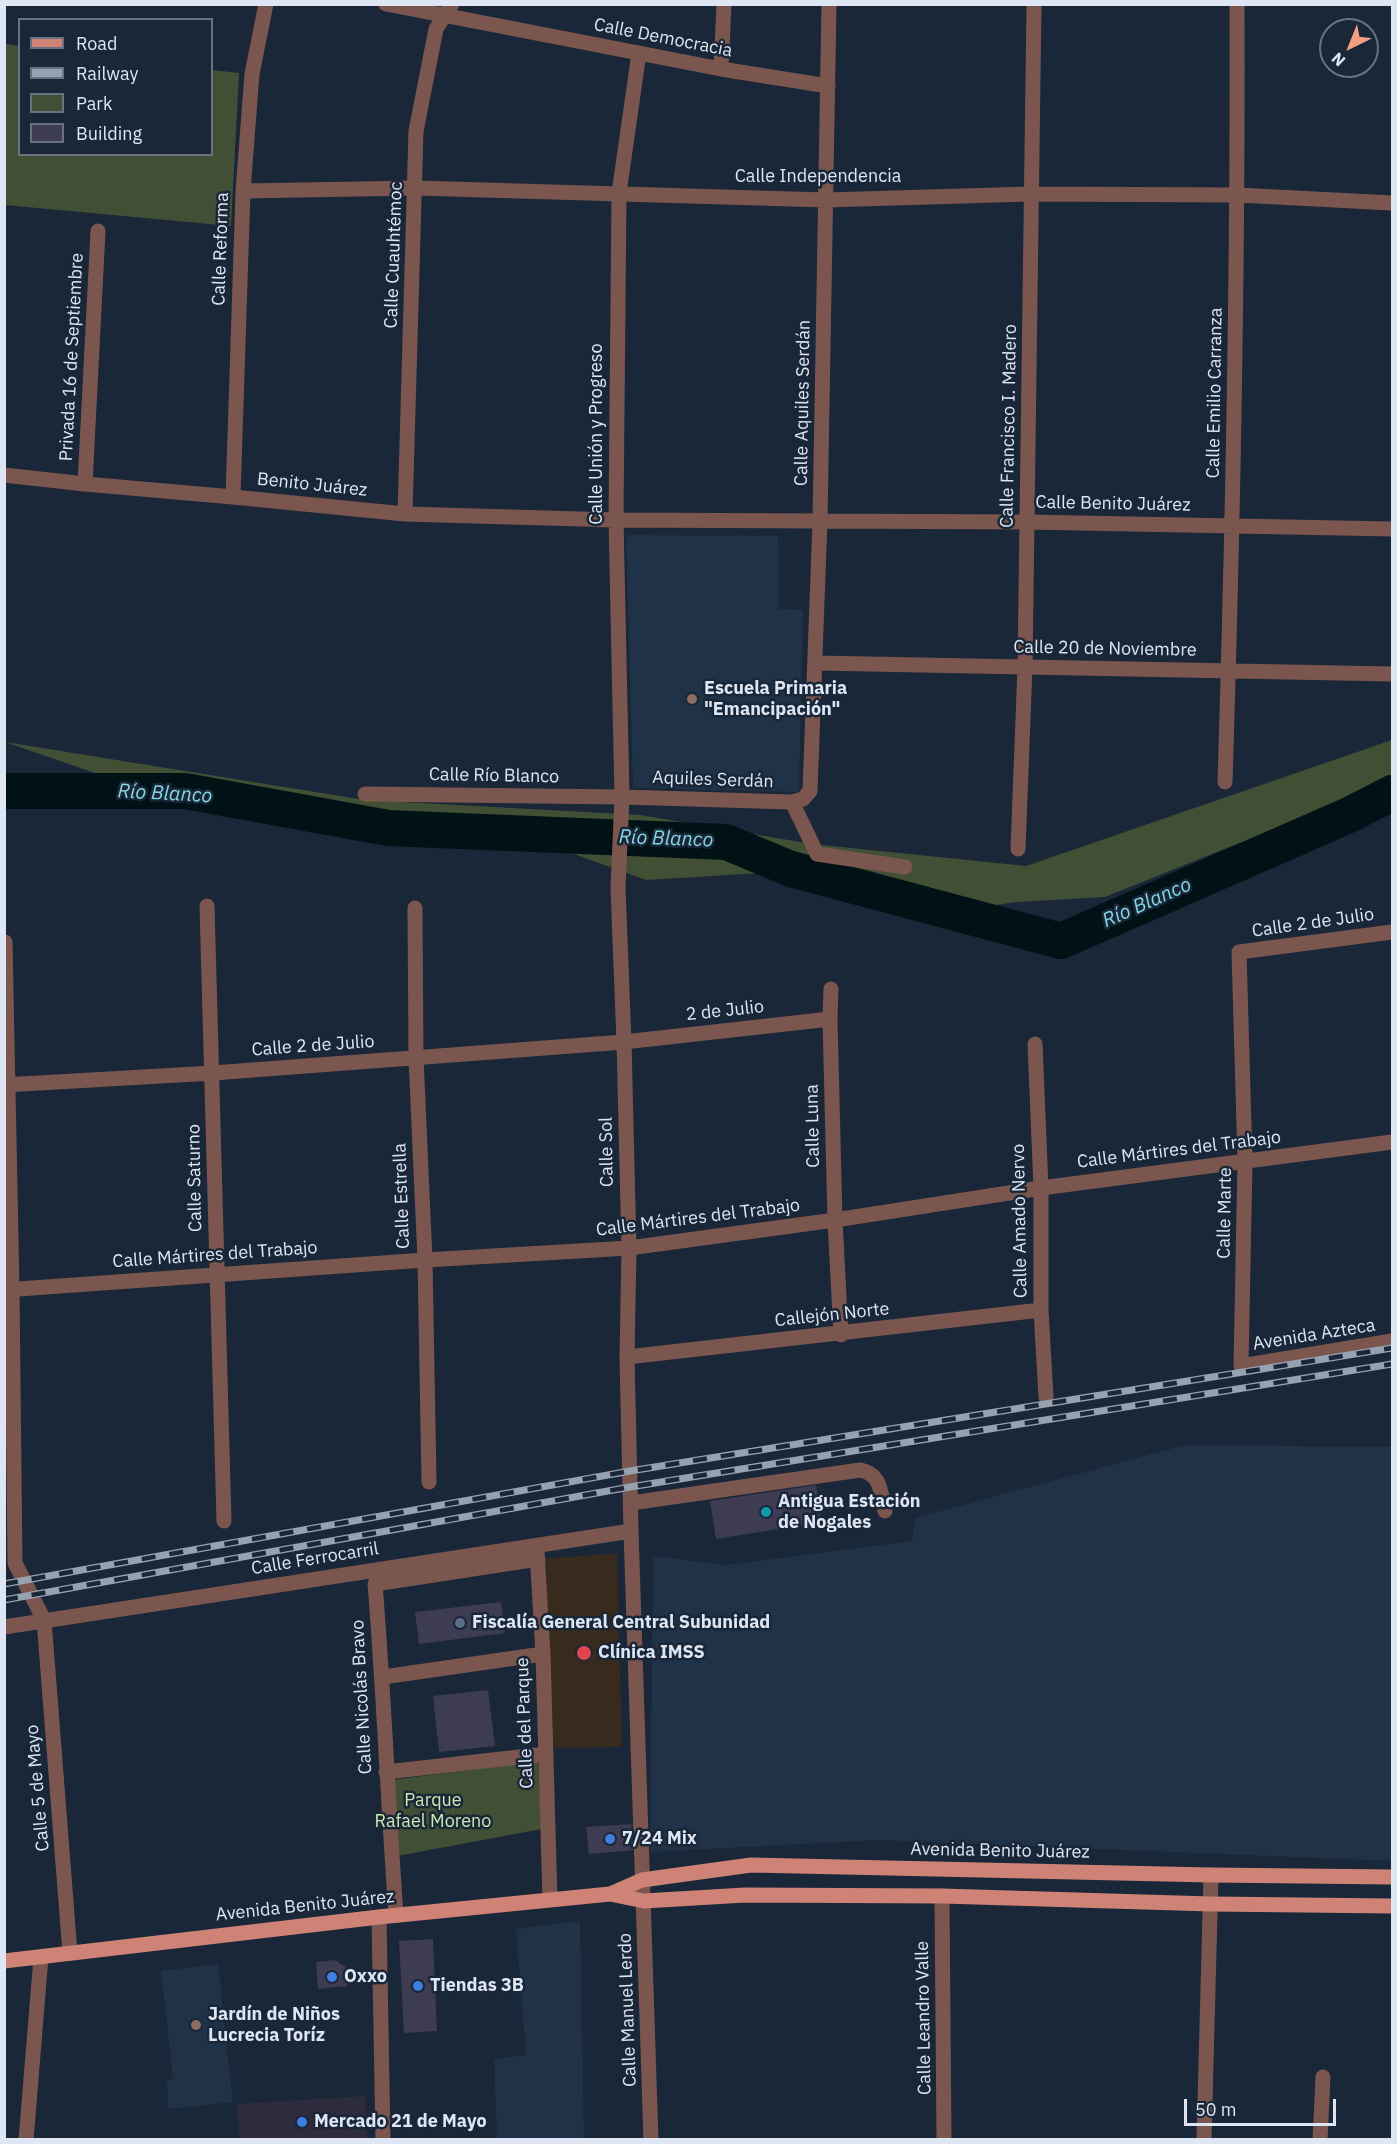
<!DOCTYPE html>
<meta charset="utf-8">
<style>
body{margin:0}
#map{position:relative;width:1397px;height:2144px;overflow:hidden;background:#192738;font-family:"IBM Plex Sans",sans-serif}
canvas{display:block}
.frame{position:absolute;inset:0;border:6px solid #dde6f2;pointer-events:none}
.legend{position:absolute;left:18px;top:18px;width:195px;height:138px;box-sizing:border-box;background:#192738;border:2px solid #677382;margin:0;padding:8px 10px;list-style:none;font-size:18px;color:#dde6f2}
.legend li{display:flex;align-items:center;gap:12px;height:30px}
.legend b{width:30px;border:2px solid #677382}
.north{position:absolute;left:1319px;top:18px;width:60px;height:60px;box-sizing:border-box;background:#192738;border:2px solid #677382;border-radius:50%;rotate:223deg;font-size:16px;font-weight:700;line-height:24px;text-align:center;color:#dde6f2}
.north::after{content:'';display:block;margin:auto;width:21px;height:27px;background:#f39f82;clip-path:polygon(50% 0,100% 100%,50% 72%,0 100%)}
.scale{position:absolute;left:1184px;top:2099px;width:152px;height:27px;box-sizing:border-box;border:3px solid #dde6f2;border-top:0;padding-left:8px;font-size:18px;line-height:21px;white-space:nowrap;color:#dde6f2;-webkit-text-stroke:4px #192738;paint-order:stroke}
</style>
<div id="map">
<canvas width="1397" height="2144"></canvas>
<div class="frame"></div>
<ul class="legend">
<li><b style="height:8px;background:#ce8376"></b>Road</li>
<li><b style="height:8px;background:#97a2b0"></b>Railway</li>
<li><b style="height:16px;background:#415035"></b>Park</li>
<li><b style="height:16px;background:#3e3c52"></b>Building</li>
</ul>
<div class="north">N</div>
<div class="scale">50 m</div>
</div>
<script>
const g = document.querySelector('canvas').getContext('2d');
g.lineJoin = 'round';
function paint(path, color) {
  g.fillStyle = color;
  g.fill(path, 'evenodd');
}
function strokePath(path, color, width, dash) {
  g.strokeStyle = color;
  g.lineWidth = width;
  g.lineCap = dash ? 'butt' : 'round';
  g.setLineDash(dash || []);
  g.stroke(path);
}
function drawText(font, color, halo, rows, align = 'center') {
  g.font = font + ' "IBM Plex Sans",sans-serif';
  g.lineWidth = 5;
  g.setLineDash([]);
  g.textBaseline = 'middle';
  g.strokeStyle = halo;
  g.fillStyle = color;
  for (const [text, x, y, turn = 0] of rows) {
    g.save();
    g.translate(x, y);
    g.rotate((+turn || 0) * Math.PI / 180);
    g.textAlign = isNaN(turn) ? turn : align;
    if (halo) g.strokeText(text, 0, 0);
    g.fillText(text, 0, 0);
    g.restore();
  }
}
const commercial = new Path2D(`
 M366,2096L367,2139H239L237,2104Z`);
const built = new Path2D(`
 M626,535L778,536L779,609L803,610L799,792L633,788Z
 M1185,1445L1392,1447V1861L880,1840L650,1852L653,1556L727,1565L912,1541L915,1518Z
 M580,1921L584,2139H497L494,2059L526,2055L516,1929Z
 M218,1964L233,2102L168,2109L167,2080L173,2078L161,1971Z`);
const medical = new Path2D(`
 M617,1553L622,1747L552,1748L545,1559Z`);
const green = new Path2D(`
 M5,44L19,46L20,154H212V70L239,73L231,226L5,205Z
 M1392,740V791L1229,847L1105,897L1017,902L950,911L794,871L646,880L549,845L277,825L124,783L5,742L365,800L640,815L812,844L1026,866Z
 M538,1761L542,1829L397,1856L391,1780Z`);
const river = new Path2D(`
 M4,791H185L388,828L726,842L791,869L1061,941L1349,815L1392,793`);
const building = new Path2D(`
 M816,1485L822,1522L716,1539L710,1501Z
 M501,1602L505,1633L419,1644L415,1612Z
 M488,1690L495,1746L439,1752L433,1696Z
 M631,1824L634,1850L589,1854L586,1827Z
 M433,1939L437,2031L404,2033L399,1941Z
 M335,1960L347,1968V1986L318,1989L316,1962Z`);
const minor = new Path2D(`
 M386,4L721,69L828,86
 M639,53L619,193L616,520L622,797L618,888L624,1042L629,1248L627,1357L631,1531L651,2140
 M721,69L724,4
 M243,191L416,188L826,200L1030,194L1238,195L1392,203
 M4,475L85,484L233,497L405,514L616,520L1027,522L1392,529
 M85,484L98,231
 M233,497L243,191L252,74L266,4
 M405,514L416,131L436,29L452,4
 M816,663L1392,674
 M1225,782C1233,523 1238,264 1237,4
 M365,794L622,797L792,802L803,799L810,791L820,521L829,4
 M792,802L817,854L905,867
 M1018,849L1025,667L1034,4
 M207,906L224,1521
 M415,908L416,1058L425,1260L429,1482
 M1392,932L1239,952L1245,1161L1241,1366L1392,1341
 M5,942L12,1289L15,1563L44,1620L70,1953
 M831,989L830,1019L835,1220L841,1335
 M1035,1044L1041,1188V1310L1046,1397
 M4,1085L213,1073L624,1042L830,1019
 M4,1290L425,1260L629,1248L835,1220L1041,1188L1392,1142
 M627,1357L1041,1310
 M631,1503L860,1470C882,1474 880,1492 885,1511
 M537,1551L543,1654L550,1900
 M4,1627L631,1531
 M383,1677L543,1654
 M386,1772L546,1754
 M942,1896L944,2140
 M396,1915C388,1805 384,1694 375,1584L538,1559
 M379,1917L383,2140
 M26,2140L41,1957
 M1204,2140L1211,1875
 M1320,2140L1323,2077`);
const major = new Path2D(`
 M610,1894L644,1901L745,1895L942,1896L1211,1904L1392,1906
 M4,1961L379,1917L610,1894L642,1880L751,1865L1211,1875L1392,1877`);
const rail = new Path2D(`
 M4,1584L630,1471L1392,1348
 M4,1600L630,1487L1392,1364`);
const markers = [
 [692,699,6,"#8d6e63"],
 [766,1512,6,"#0f9aa8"],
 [460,1623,6,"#5c6f8a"],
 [584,1653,8,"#e0444e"],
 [610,1839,6,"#3f7fe0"],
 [332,1977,6,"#3f7fe0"],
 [418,1986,6,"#3f7fe0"],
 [196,2025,6,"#8d6e63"],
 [302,2122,6,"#3f7fe0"]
];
const streetNames = [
 ["Calle Democracia",663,38,11],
 ["Calle Independencia",818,177],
 ["Calle Reforma",221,249,-88],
 ["Calle Cuauhtémoc",394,255,-88],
 ["Privada 16 de Septiembre",72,357,-87],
 ["Calle Emilio Carranza",1215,393,-89],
 ["Calle Aquiles Serdán",803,403,-89],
 ["Calle Francisco I. Madero",1009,426,-89],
 ["Calle Unión y Progreso",597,434,-90],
 ["Benito Juárez",312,485,6],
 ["Calle Benito Juárez",1113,504,1],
 ["Calle 20 de Noviembre",1105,649,1],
 ["Calle Río Blanco",494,776,1],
 ["Aquiles Serdán",713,780,2],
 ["Calle 2 de Julio",1313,923,-8],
 ["2 de Julio",725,1011,-6],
 ["Calle 2 de Julio",313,1046,-4],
 ["Calle Luna",813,1126,-91],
 ["Calle Mártires del Trabajo",1179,1150,-7],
 ["Calle Sol",607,1152,-91],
 ["Calle Saturno",195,1178,-91],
 ["Calle Estrella",402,1196,-92],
 ["Calle Marte",1225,1213,-89],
 ["Calle Mártires del Trabajo",698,1218,-7],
 ["Calle Amado Nervo",1020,1221,-91],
 ["Calle Mártires del Trabajo",215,1255,-4],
 ["Callejón Norte",832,1315,-6],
 ["Avenida Azteca",1314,1335,-9],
 ["Calle Ferrocarril",315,1559,-9],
 ["Calle Nicolás Bravo",362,1697,-93],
 ["Calle del Parque",525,1723,-92],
 ["Calle 5 de Mayo",38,1788,-95],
 ["Avenida Benito Juárez",1000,1851,1],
 ["Avenida Benito Juárez",305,1906,-6],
 ["Calle Manuel Lerdo",628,2010,-92],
 ["Calle Leandro Valle",924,2018,-91]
];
const poiNames = [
 ["Escuela Primaria",704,689],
 ["\"Emancipación\"",704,710],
 ["Antigua Estación",778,1502],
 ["de Nogales",778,1523],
 ["Fiscalía General Central Subunidad",472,1623],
 ["Clínica IMSS",598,1653],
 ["7/24 Mix",622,1839],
 ["Oxxo",344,1977],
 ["Tiendas 3B",430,1986],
 ["Jardín de Niños",208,2015],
 ["Lucrecia Toríz",208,2036],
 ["Mercado 21 de Mayo",314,2122]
];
const parkNames = [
 ["Parque",433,1801],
 ["Rafael Moreno",433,1822]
];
const waterNames = [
 ["Río Blanco",165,794,3],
 ["Río Blanco",666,839,2],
 ["Río Blanco",1147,903,-24]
];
paint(commercial, '#2e2b3c');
paint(built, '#1f3247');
paint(medical, '#382b1d');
paint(green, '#415035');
strokePath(river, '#001215', 36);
paint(building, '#3e3c52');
strokePath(minor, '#7b564f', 15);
strokePath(major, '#ce8376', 15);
strokePath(rail, '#97a2b0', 7);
strokePath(rail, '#192738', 4.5, [14]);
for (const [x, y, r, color] of markers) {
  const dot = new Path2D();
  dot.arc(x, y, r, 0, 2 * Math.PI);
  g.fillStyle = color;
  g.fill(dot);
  strokePath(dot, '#192738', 2);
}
drawText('18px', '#dde6f2', '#192738', streetNames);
drawText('bold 18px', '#dde6f2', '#192738', poiNames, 'left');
drawText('18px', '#cbeab1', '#192738', parkNames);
drawText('italic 20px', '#84d7e4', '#192738', waterNames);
</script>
